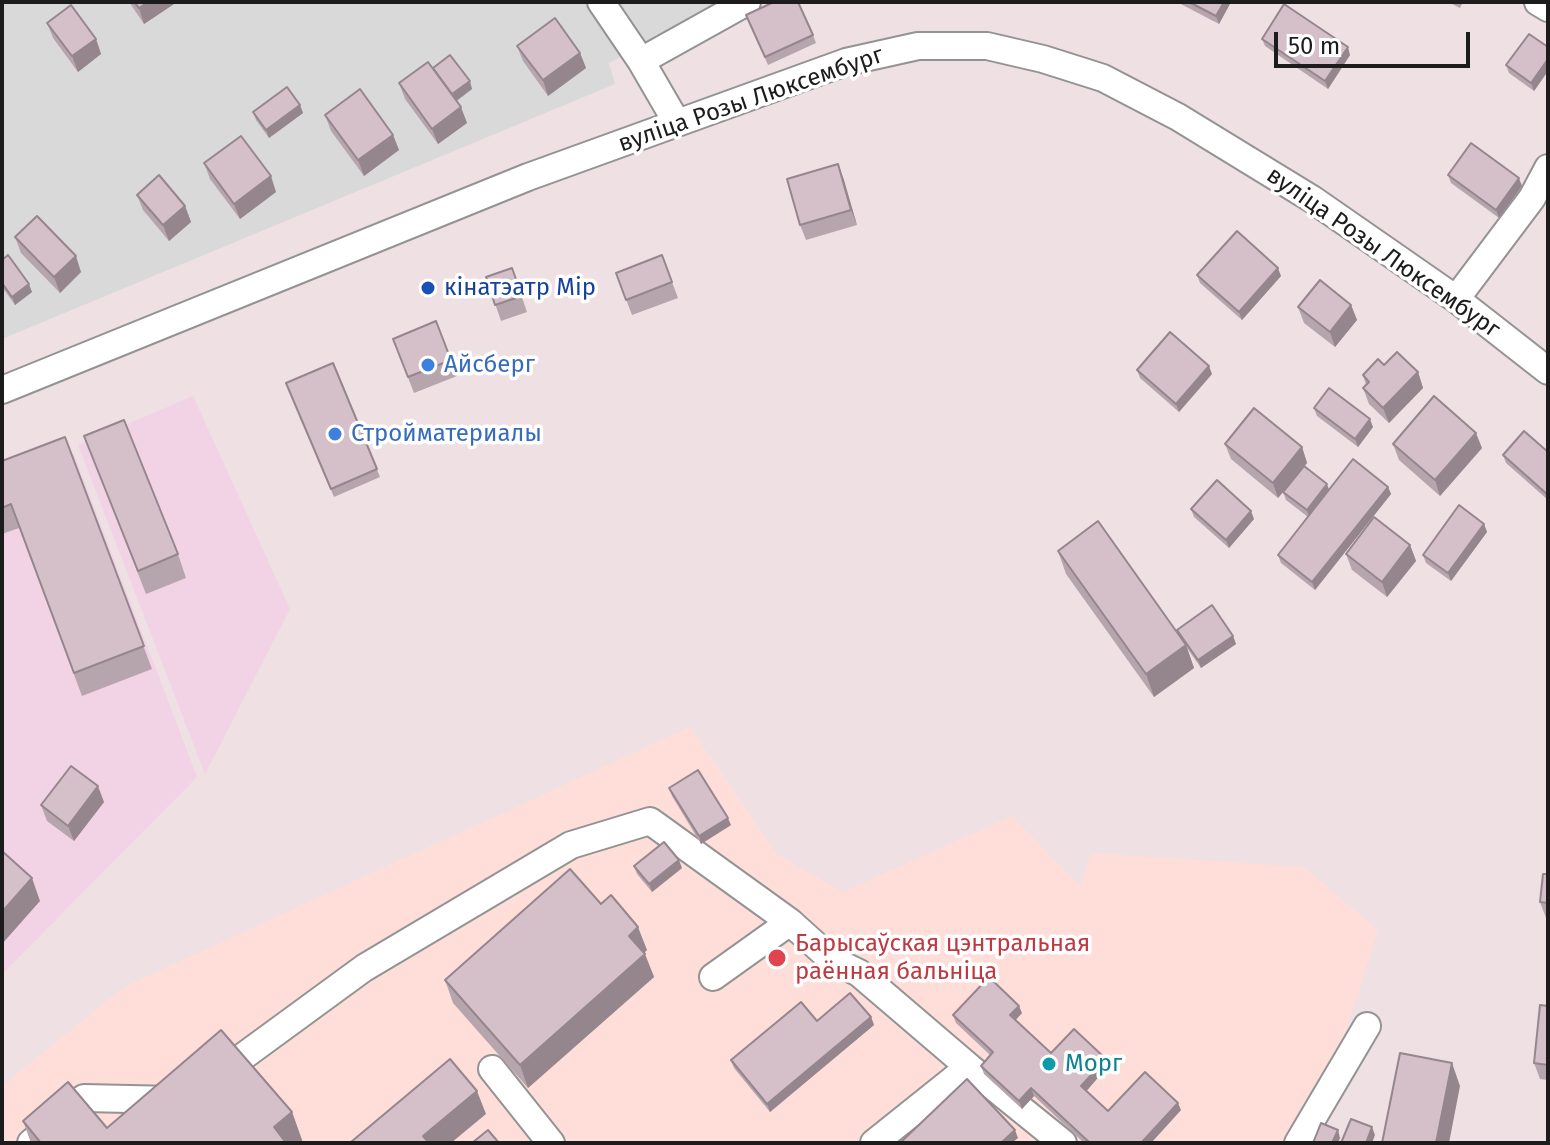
<!DOCTYPE html>
<meta charset="utf-8">
<style>
body{margin:0}
#map{position:relative;width:1550px;height:1145px;overflow:hidden;background:#eee0e3;font-family:"Fira Sans",sans-serif}
canvas{display:block}
.frame{position:absolute;inset:0;border:4px solid #1c1c1c;pointer-events:none}
.scale{position:absolute;left:1274px;top:32px;width:196px;height:36px;box-sizing:border-box;border:4px solid #1c1c1c;border-top:0;padding-left:10px;font-size:24px;line-height:28px;white-space:nowrap;color:#1c1c1c;-webkit-text-stroke:6px #fff;paint-order:stroke}
</style>
<div id="map">
<canvas width="1550" height="1145"></canvas>
<div class="frame"></div>
<div class="scale">50 m</div>
</div>
<script>
const g = document.querySelector('canvas').getContext('2d');
g.lineJoin = 'round';
function paint(path, color) {
  g.fillStyle = color;
  g.fill(path, 'evenodd');
}
function strokePath(path, color, width, dash) {
  g.strokeStyle = color;
  g.lineWidth = width;
  g.lineCap = dash ? 'butt' : 'round';
  g.setLineDash(dash || []);
  g.stroke(path);
}
function drawText(font, color, halo, rows, align = 'center') {
  g.font = font + ' "Fira Sans",sans-serif';
  g.lineWidth = 7;
  g.setLineDash([]);
  g.textBaseline = 'middle';
  g.strokeStyle = halo;
  g.fillStyle = color;
  for (const [text, x, y, turn = 0] of rows) {
    g.save();
    g.translate(x, y);
    g.rotate((+turn || 0) * Math.PI / 180);
    g.textAlign = isNaN(turn) ? turn : align;
    if (halo) g.strokeText(text, 0, 0);
    g.fillText(text, 0, 0);
    g.restore();
  }
}
const residential = new Path2D(`
 M2,2H725L609,63L615,84L2,339Z`);
const education = new Path2D(`
 M690,727L776,854L843,892L1012,816L1080,886L1091,853L1304,867L1378,930L1339,1052L1282,1143H2V1086L124,987Z`);
const military = new Path2D(`
 M193,396L290,609L205,774L78,445Z
 M74,454L197,777L2,974V481Z`);
const minor = new Path2D(`
 M601,2L641,61L677,123
 M1538,2L1548,8
 M641,61L747,2
 M1456,299L1532,198L1548,168
 M2,390L528,177L846,62L918,46H987L1043,59L1103,78L1178,117L1312,199L1456,299L1548,371
 M713,977L790,922
 M492,1069L551,1143
 M215,1077L364,968L571,845L650,821L790,922L832,960L859,973L969,1067
 M31,1143L84,1098L175,1100
 M874,1143L969,1067L1063,1143
 M1298,1143L1367,1026`);
const wall = new Path2D(`
 M129,2H177L144,24Z
 M1177,2H1231L1219,24Z
 M1448,2H1463L1460,8Z
 M746,15L813,35L816,43L768,65Z
 M47,23L96,39L101,54L78,72L53,38Z
 M1262,39L1350,55L1328,89L1265,46Z
 M517,46L580,53L586,68L548,96L523,61Z
 M1548,47V71L1534,91L1509,73L1506,65Z
 M433,68L472,89L457,101L467,123L438,144L405,99L399,83Z
 M300,105L303,113L269,138L256,120L253,112Z
 M325,115L393,135L399,150L364,176L331,131Z
 M204,163L276,192L240,219L210,179Z
 M838,164L857,225L806,240L800,225Z
 M1448,175L1522,186L1499,218L1451,183Z
 M137,195L185,206L191,222L169,241L143,210Z
 M15,237L81,272L60,293L21,253Z
 M662,255L678,298L632,315L616,273Z
 M2,260L32,292L15,305L2,287Z
 M512,268L527,312L501,321L486,277Z
 M1197,275L1281,276L1242,320L1200,283Z
 M1351,305L1357,320L1335,347L1304,323L1298,307Z
 M393,339L451,360L457,376L414,393Z
 M333,363L380,477L334,497L286,383Z
 M1384,365L1418,372L1423,388L1389,423L1369,404L1363,388L1366,385L1363,375Z
 M1137,370L1212,374L1179,412L1140,378Z
 M1314,408L1373,427L1358,447L1317,416Z
 M84,436L178,554L186,578L146,594Z
 M65,437L152,669L82,696L19,528L2,534V461Z
 M1225,444L1302,447L1307,463L1305,466L1329,490L1388,487L1391,494L1315,590L1281,563L1278,555L1308,517L1286,500L1283,492L1278,498L1231,459Z
 M1393,444L1482,448L1440,496L1399,460Z
 M1548,452V500L1506,463L1503,455Z
 M1191,509L1254,519L1229,548L1194,517Z
 M1484,524L1487,532L1451,581L1426,563L1423,555Z
 M1410,545L1416,561L1387,597L1352,570L1346,554Z
 M1058,551L1179,635L1177,630L1233,636L1236,644L1201,668L1187,648L1194,668L1154,697L1066,574Z
 M669,788L731,825L701,844L672,796Z
 M104,802L74,841L47,821L41,805Z
 M634,866L682,868L652,892L637,874Z
 M1548,874V918H1546L1540,902Z
 M601,904L647,950L644,953L654,977L528,1088L453,1003L445,980Z
 M1548,1006V1080L1540,1079L1534,1063Z
 M1022,1013L1015,1020L1051,1053L1108,1066L1086,1091L1108,1111L1181,1110L1151,1143H1084L1034,1096L1022,1109L984,1074L981,1066L990,1055L956,1023L953,1015Z
 M871,1017L874,1025L770,1112L734,1068L731,1060L817,1021Z
 M292,1112L303,1143H31L23,1121L107,1128Z`);
const shadedWall = new Path2D(`
 M148,2H177L144,24L139,8Z
 M1224,2H1231L1219,24L1216,16Z
 M96,39L101,54L78,72L72,56Z
 M1348,47L1350,55L1328,89L1325,81Z
 M580,53L586,68L548,96L543,80Z
 M1548,59V71L1534,91L1531,83Z
 M470,81L472,89L453,103L450,95Z
 M300,105L303,113L269,138L266,130Z
 M461,107L467,123L438,144L432,129Z
 M393,135L399,150L364,176L358,160Z
 M838,164L844,180L857,225L851,210Z
 M271,176L276,192L240,219L234,204Z
 M1519,178L1522,186L1499,218L1496,210Z
 M185,206L191,222L169,241L163,225Z
 M76,256L81,272L60,293L54,277Z
 M1278,268L1281,276L1242,320L1239,312Z
 M29,284L32,292L15,305L12,297Z
 M1351,305L1357,320L1335,347L1330,332Z
 M1209,366L1212,374L1179,412L1176,404Z
 M1418,372L1423,388L1389,423L1383,408Z
 M1370,419L1373,427L1358,447L1355,439Z
 M1476,433L1482,448L1440,496L1435,480Z
 M1302,447L1307,463L1278,498L1273,483Z
 M1327,484L1330,492L1309,518L1307,510Z
 M1388,487L1391,494L1315,590L1312,582Z
 M1251,511L1254,519L1229,548L1226,540Z
 M1484,524L1487,532L1451,581L1448,573Z
 M1410,545L1416,561L1387,597L1382,582Z
 M1233,636L1236,644L1201,668L1198,660Z
 M1186,645L1194,668L1154,697L1146,674Z
 M98,786L104,802L74,841L68,826Z
 M728,818L731,825L701,844L699,836Z
 M679,860L682,868L652,892L649,884Z
 M32,878L40,901L2,944V912Z
 M638,927L647,950L637,959L629,936Z
 M645,954L654,977L528,1088L520,1065Z
 M1019,1006L1022,1013L1013,1023L1010,1015Z
 M871,1017L874,1025L770,1112L767,1104Z
 M1106,1059L1108,1066L1084,1094L1081,1086Z
 M1452,1063L1460,1086L1449,1143H1436Z
 M1031,1088L1034,1096L1022,1109L1019,1101Z
 M477,1091L486,1114L451,1143H425L423,1136Z
 M1178,1103L1181,1110L1151,1143H1141Z
 M292,1112L303,1143H280L274,1127Z
 M1372,1127L1375,1135L1372,1143H1366Z
 M1015,1130L1018,1138L1012,1143H1001Z
 M1338,1130L1340,1138L1338,1143H1332Z`);
const building = new Path2D(`
 M134,2H148L139,8Z
 M774,2H798L813,35L765,57L746,15Z
 M1189,2H1224L1216,16Z
 M1284,4L1348,47L1325,81L1262,39Z
 M71,5L96,39L72,56L47,23Z
 M555,18L580,53L543,80L517,46Z
 M1529,34L1548,47V59L1531,83L1506,65Z
 M450,55L470,81L452,94L433,68Z
 M428,62L461,107L432,129L399,83Z
 M287,87L300,105L266,130L253,112Z
 M360,89L393,135L358,160L325,115Z
 M241,136L271,176L234,204L204,163Z
 M1471,143L1519,178L1496,210L1448,175Z
 M838,164L851,210L800,225L787,179Z
 M159,175L185,206L163,225L137,195Z
 M37,216L76,256L54,277L15,237Z
 M1237,231L1278,268L1239,312L1197,275Z
 M8,255L29,284L12,297L2,283V260Z
 M662,255L672,282L626,300L616,273Z
 M512,268L522,296L495,305L486,277Z
 M1320,280L1351,305L1330,332L1298,307Z
 M436,321L451,360L408,377L393,339Z
 M1170,332L1209,366L1176,404L1137,370Z
 M1397,352L1418,372L1383,408L1363,388L1369,382L1363,375L1378,359L1384,365Z
 M333,363L377,469L331,489L286,383Z
 M1329,388L1370,419L1355,439L1314,408Z
 M1434,396L1476,433L1435,480L1393,444Z
 M1254,408L1302,447L1273,483L1225,444Z
 M124,420L178,554L138,571L84,436Z
 M1524,431L1548,452V495L1503,455Z
 M65,437L144,646L74,673L11,504L2,508V461Z
 M1353,459L1388,487L1312,582L1278,555Z
 M1304,466L1327,484L1307,510L1283,492Z
 M1217,480L1251,511L1226,540L1191,509Z
 M1459,505L1484,524L1448,573L1423,555Z
 M1374,517L1410,545L1382,582L1346,554Z
 M1098,521L1186,645L1146,674L1058,551Z
 M1212,605L1233,636L1198,660L1177,630Z
 M71,766L98,786L68,826L41,805Z
 M698,770L728,818L699,836L669,788Z
 M664,842L679,860L649,884L634,866Z
 M2,851L32,878L2,912Z
 M570,869L601,904L611,895L638,927L629,936L645,954L520,1065L445,980Z
 M1543,874H1548V903L1540,902Z
 M989,977L1019,1006L1010,1015L1051,1053L1074,1029L1106,1059L1081,1086L1108,1111L1145,1072L1178,1103L1141,1143H1090L1031,1088L1019,1101L981,1066L993,1052L953,1015Z
 M850,993L871,1017L767,1104L731,1060L801,1002L817,1021Z
 M1540,1005L1548,1006V1065L1534,1063Z
 M221,1030L292,1112L274,1127L286,1143H41L23,1121L68,1082L107,1128Z
 M1400,1053L1452,1063L1436,1143H1382Z
 M450,1059L477,1091L423,1136L429,1143H352L351,1142Z
 M967,1079L1015,1130L1001,1143H900Z
 M1351,1119L1372,1127L1366,1143H1341Z
 M1321,1123L1338,1130L1332,1143H1313Z
 M488,1130L499,1143H472Z`);
const markers = [
 [428,288,8,"#1a4fb4"],
 [428,365,8,"#3f7fe0"],
 [335,434,8,"#3f7fe0"],
 [777,958,10,"#e0444e"],
 [1049,1064,8,"#0f9aa8"]
];
const streetNames = [
 ["вуліца Розы Люксембург",751,100,-19],
 ["вуліца Розы Люксембург",1383,253,35]
];
const transitNames = [
 ["кінатэатр Мір",444,288]
];
const shopNames = [
 ["Айсберг",444,365],
 ["Стройматериалы",351,434]
];
const healthNames = [
 ["Барысаўская цэнтральная",795,944],
 ["раённая бальніца",795,972]
];
const cultureNames = [
 ["Морг",1065,1064]
];
paint(residential, '#dad9da');
paint(education, '#ffded9');
paint(military, '#f2d2e5');
strokePath(minor, '#939393', 30);
strokePath(minor, '#fff', 26);
paint(wall, '#b7a5ad');
paint(shadedWall, '#95868d');
paint(building, '#d5c0c9');
strokePath(building, '#95868d', 2);
for (const [x, y, r, color] of markers) {
  const dot = new Path2D();
  dot.arc(x, y, r, 0, 2 * Math.PI);
  g.fillStyle = color;
  g.fill(dot);
  strokePath(dot, '#fff', 3);
}
drawText('24px', '#1c1c1c', '#fff', streetNames);
drawText('24px', '#164399', '#fff', transitNames, 'left');
drawText('24px', '#366cbe', '#fff', shopNames, 'left');
drawText('24px', '#be3a42', '#fff', healthNames, 'left');
drawText('24px', '#0d838f', '#fff', cultureNames, 'left');
</script>
